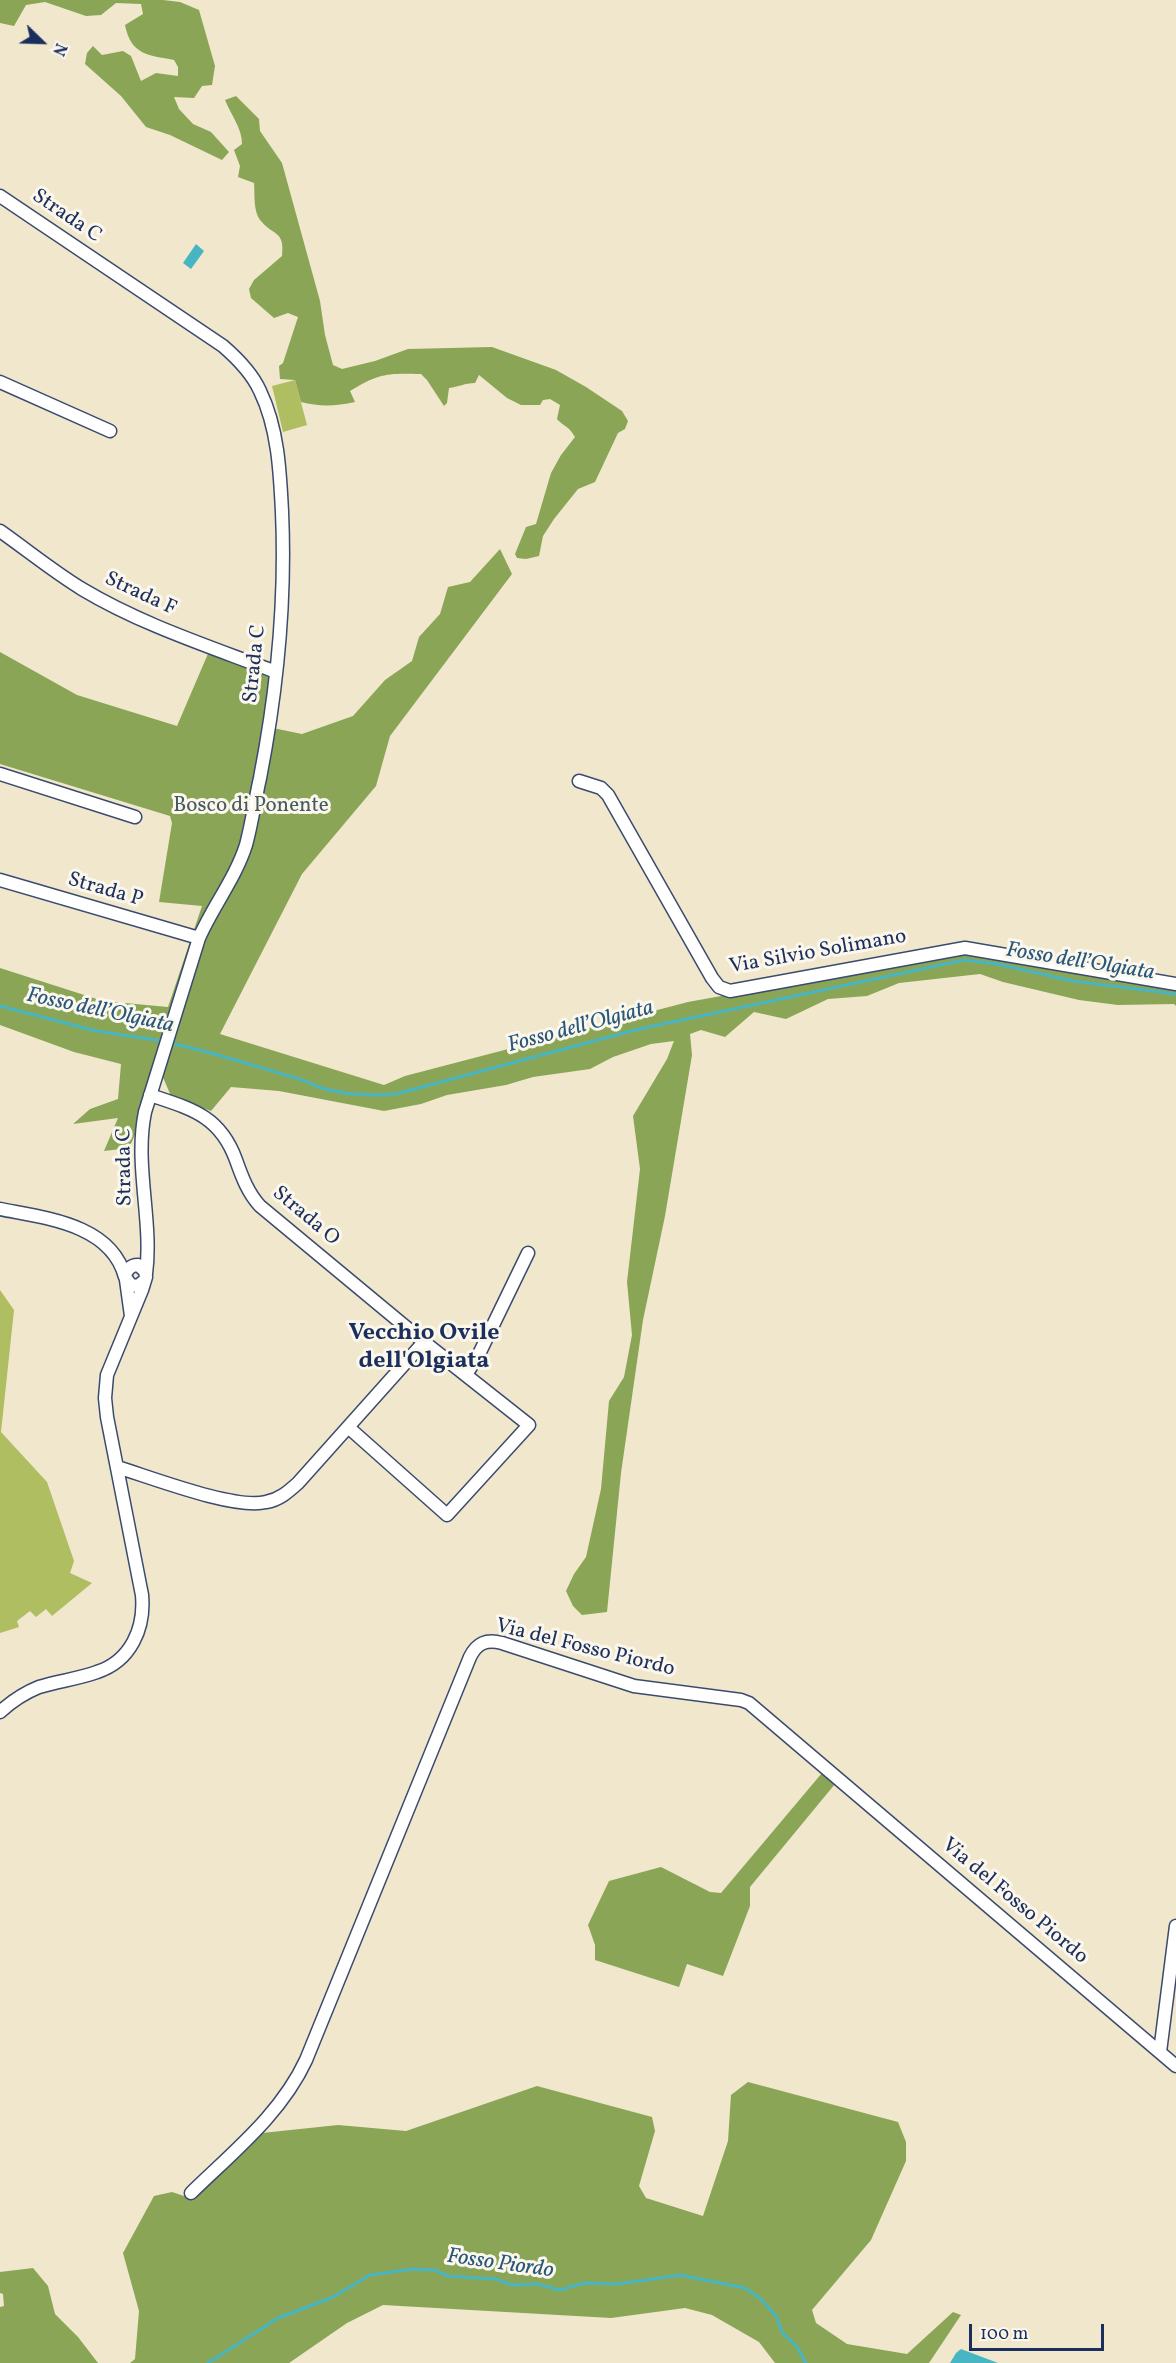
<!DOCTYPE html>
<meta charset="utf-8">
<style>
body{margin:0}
#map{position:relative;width:1176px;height:2363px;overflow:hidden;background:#f0e7cc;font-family:Vollkorn,serif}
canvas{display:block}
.north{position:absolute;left:12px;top:12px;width:60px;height:60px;-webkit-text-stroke:4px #fbf7ec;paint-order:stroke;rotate:113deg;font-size:16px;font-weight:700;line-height:24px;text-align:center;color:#1b2f5e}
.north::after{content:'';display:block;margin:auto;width:21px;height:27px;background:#1b2f5e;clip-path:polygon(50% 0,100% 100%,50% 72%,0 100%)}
.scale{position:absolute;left:969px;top:2324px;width:135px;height:27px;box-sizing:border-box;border:3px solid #1b2f5e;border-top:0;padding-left:8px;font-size:18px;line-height:21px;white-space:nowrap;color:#1b2f5e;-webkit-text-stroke:4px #fbf7ec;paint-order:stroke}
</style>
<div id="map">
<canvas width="1176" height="2363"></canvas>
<div class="north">N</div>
<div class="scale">100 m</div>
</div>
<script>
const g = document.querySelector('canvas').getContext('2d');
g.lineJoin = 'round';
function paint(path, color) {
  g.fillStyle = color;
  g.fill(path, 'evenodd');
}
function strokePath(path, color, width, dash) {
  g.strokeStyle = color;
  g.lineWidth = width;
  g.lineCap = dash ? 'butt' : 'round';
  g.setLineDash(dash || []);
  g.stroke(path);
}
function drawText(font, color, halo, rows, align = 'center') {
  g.font = font + ' Vollkorn,serif';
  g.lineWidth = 6;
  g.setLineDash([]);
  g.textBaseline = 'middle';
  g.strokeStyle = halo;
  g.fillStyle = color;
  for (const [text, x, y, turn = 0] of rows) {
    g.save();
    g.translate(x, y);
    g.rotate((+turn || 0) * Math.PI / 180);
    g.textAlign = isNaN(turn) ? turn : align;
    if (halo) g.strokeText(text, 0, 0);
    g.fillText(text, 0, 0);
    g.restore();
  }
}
const green = new Path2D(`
 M295,380L307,425L283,432L272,386Z
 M0,1290L14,1310L1,1432L47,1482L74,1561L70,1573L92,1583L52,1616L46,1609L36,1617L30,1611L17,1621L19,1627L0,1633Z`);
const forest = new Path2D(`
 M0,0H163L180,2L199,10L215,66L212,85L202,86L194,98L174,97L179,109L193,124L211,132L229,152L222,160L170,135L146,127L121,96L85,64L87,53L93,46L102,55L123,51L131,56L141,81L156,73L178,76V67L174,60C148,55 131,55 125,25L143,14L141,4L116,3L101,15L86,16L45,2L26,5L14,26L0,23Z
 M236,96L259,119L260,131L282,163L320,301L325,335L333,365L342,369L375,361L408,349L492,347L556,370L586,387L622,411L628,421L625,429L618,433L595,482L578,489L554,519L543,536L539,556L526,559L517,558L515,554L526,527L536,524L551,473L561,455L575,437C568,425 564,427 557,419L560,405L550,399L543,400L540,405H521L507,398L479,375L475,383C465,383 458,387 449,388L447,403L444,406L427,380L421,374C388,373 379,373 350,391L355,402C336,406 320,407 301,402L295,380L280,379L279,366L283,363L298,317L288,313L274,318L251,298L249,289L254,280L282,256C285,230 273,236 261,221C253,212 255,194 254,183L238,177L240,166L234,150L242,144C242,128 231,115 225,100Z
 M500,549L512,574L390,736L376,786L302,874L220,1034L384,1085L405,1076L688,1002L964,952L1176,988V1006L1174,1004L1118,1005L1079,1000L1003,982L980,974L899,983L867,996L828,999L786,1019L754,1012L725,1037L701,1030L690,1034L692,1055L665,1216L643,1320L621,1473L607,1612L582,1615L573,1606L566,1591L574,1574L586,1557L601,1489L609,1401L624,1377L632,1335L627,1282L640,1169L633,1116L667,1059L674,1041L651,1044L613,1057L590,1069L533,1077L506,1085L447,1095L421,1104L384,1111L279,1091L231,1087L211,1111L171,1096L162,1075L129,1148L104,1151L118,1118L73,1124L90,1109L118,1099L121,1064L74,1052L0,1025V968L103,1001L168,1007L202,906L159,902L172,823L170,816L0,764V652L77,695L177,726L210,649L276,672L268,727L302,734L353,716L385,680L412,661L419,637L440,614L448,587L470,582Z
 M822,1773L835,1784L750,1887V1906L723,1976L687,1964L679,1987L595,1960V1945L588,1925L609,1881L661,1867L710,1892L721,1893Z
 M748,2082L898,2122L906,2142V2161L871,2240L812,2310L816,2323L847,2344L907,2354L953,2312L961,2315L929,2363H775L759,2342L712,2315L685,2308L611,2318L383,2305L347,2323L289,2363H130L135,2359L139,2311L123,2253L154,2196L172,2192L193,2199L262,2133L338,2125L406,2131L537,2086L652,2117L655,2131L639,2186L646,2198L703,2216L728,2141L731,2095Z
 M33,2268L48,2286L55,2314L78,2337L98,2363H0V2307L4,2306L3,2294L0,2293V2272Z`);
const water = new Path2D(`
 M196,244L204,251L191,269L183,263Z
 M961,2349L998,2363H950L956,2353Z`);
const stream = new Path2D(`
 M0,1006L96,1031L163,1041
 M170,1043C213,1052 254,1066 296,1078C305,1080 313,1085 322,1088C346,1095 371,1096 396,1094L635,1030L964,960L997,964L1073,981L1176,994
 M208,2363L278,2318L331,2298L370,2275L413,2269L434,2270L448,2276L495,2279L513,2285L537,2284L560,2290L584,2283L617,2284L680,2275L745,2288L761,2299L776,2316L782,2332L797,2347L806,2363`);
const minor = new Path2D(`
 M0,196L223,346C238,359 252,373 260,391C278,428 280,471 282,512C286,601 277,691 260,778C255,800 252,823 246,845C235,879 213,906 199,938L145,1112C134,1165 153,1221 146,1274
 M0,382L110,431
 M0,531C27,550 54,572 82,589C142,625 211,647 276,672
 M0,774L135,817
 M579,781L601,788L608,795L712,978L719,987L730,991L965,948L1176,984
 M0,880L199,938
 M150,1095C192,1109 220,1116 236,1160C242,1177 248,1193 260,1206L424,1342L529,1425L447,1515L348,1427
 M0,1209C45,1218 111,1224 125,1277
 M126,1280L131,1316
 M466,1375L480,1352L528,1253
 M117,1467C150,1477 235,1510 266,1502C279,1500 288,1492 298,1483L424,1342
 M0,1712C12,1701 24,1693 39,1687C58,1681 78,1679 97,1672C131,1661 145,1628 142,1595L107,1417L105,1398L107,1375L142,1290L146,1277L145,1271L138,1265C130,1265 126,1270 125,1277L131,1285L138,1286L145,1280
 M1160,2052L1176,1926
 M191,2193C233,2152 281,2114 306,2060L470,1657C477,1643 486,1639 502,1643L634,1686L741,1700L749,1703L1176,2066`);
const streetNames = [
 ["Strada C",66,217,34],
 ["Strada F",140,595,25],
 ["Strada C",256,664,-84],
 ["Strada P",105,891,16],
 ["Via Silvio Solimano",818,953,-10],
 ["Strada C",126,1167,-91],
 ["Strada O",305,1217,40],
 ["Via del Fosso Piordo",585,1649,14],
 ["Via del Fosso Piordo",1014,1902,40]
];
const parkNames = [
 ["Bosco di Ponente",251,807]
];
const waterNames = [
 ["Fosso dell’Olgiata",1080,963,9],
 ["Fosso dell’Olgiata",100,1012,12],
 ["Fosso dell’Olgiata",581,1028,-15],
 ["Fosso Piordo",500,2265,8]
];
const quarterNames = [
 ["Vecchio Ovile",424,1335],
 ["dell'Olgiata",424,1363]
];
paint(green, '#aebe60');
paint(forest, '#8aa556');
paint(water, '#48b5c3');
strokePath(stream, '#48b5c3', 3);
strokePath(minor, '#3b4b6e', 15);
strokePath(minor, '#fff', 12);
drawText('21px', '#1b2f5e', '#fbf7ec', streetNames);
drawText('21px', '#475a5f', '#fbf7ec', parkNames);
drawText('italic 22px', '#28577c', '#fbf7ec', waterNames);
drawText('bold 24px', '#1b2f5e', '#fbf7ec', quarterNames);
</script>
